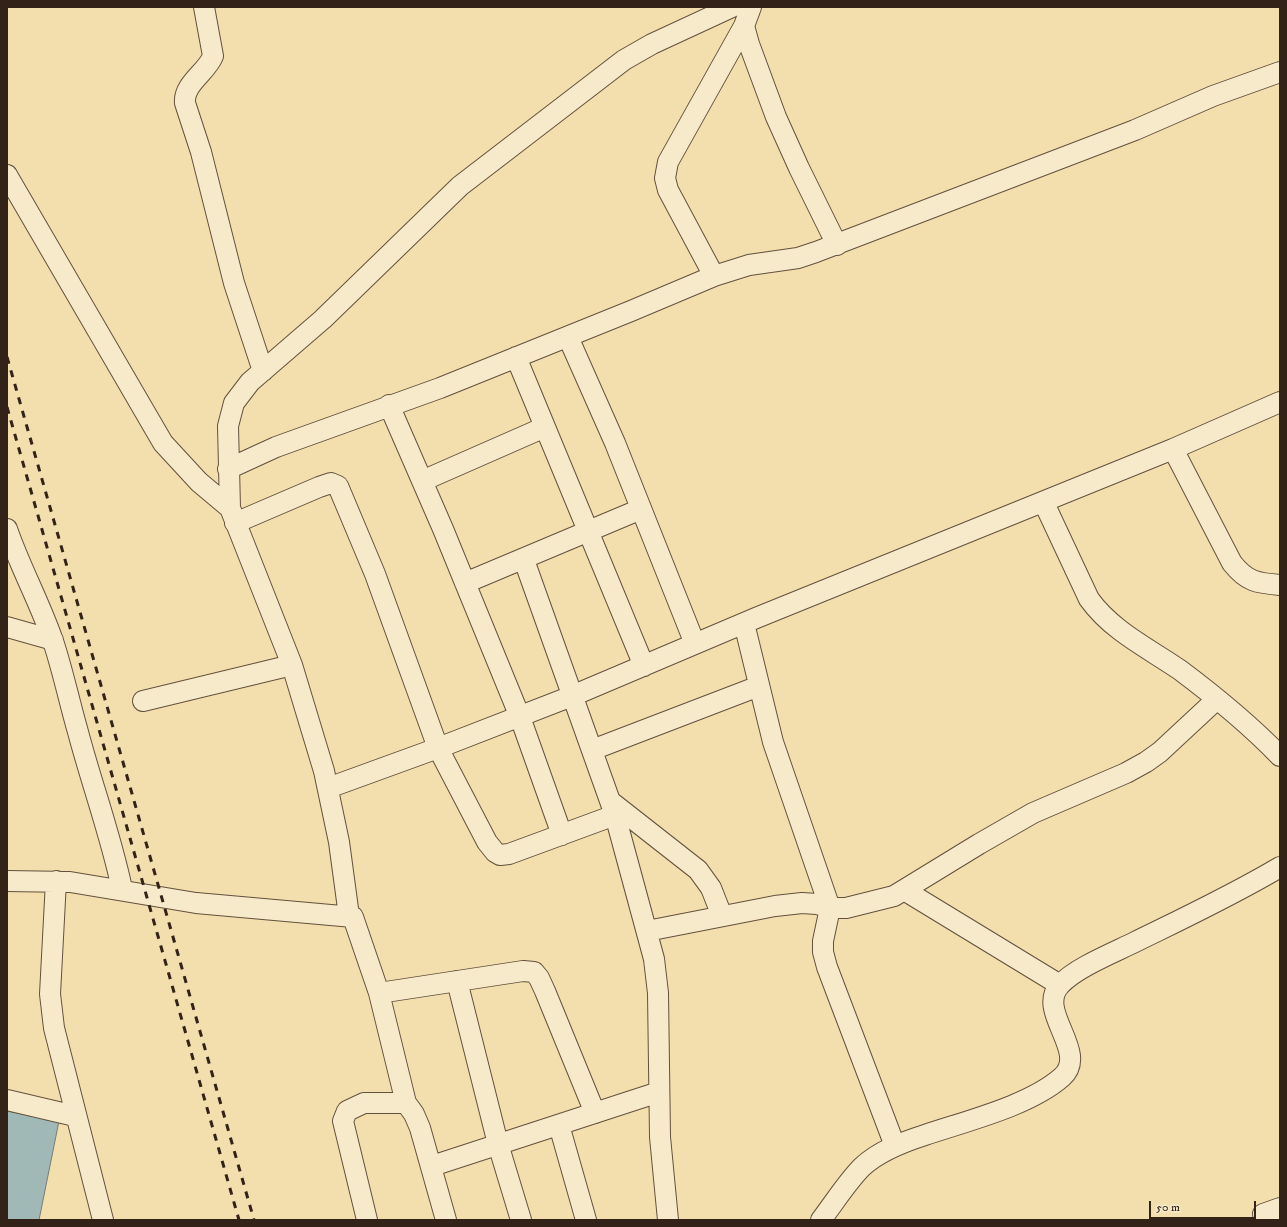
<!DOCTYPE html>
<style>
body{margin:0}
#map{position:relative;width:1287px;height:1227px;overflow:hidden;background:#f3deae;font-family:"IM FELL DW Pica",serif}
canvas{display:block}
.frame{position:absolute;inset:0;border:8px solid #332217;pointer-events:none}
.scale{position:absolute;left:1149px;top:1201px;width:107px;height:18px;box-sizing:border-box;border:2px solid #332217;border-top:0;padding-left:5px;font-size:12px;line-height:14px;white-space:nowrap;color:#332217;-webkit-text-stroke:3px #f7eaca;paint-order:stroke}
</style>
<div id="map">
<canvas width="1287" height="1227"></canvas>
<div class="frame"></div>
<div class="scale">50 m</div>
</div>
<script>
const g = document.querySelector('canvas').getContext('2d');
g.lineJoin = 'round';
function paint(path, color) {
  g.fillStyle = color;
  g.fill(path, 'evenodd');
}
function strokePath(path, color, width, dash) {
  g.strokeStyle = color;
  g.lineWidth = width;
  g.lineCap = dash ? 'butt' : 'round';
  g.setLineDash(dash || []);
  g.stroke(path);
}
const water = new Path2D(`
 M7,1111L59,1121L39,1220H7Z`);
const minor = new Path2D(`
 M204,7L213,56C207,72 183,84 185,103L201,152L234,283L263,371
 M751,7L744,26L749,44L776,117L799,168L837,245
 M7,175L163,443L199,482L230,508
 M714,276L668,190L665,178L668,162L744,26
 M568,337L615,443L695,644
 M516,357L644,666
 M389,405L443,529L520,717L562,835
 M1173,449L1232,563C1247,582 1257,583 1280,585
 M228,469L276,447L440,388L631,311L714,276L749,265L798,258L816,252L1135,130L1213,96L1280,72
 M422,481L545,427
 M1044,503L1089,599C1112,631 1148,648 1180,670C1216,697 1249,724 1280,756
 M235,523L319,487L331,483L338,486L375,574L438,748L487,842L495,852L500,855L509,854L615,815
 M7,529C20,567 40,603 53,641C63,671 69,701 78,732C92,785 111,836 122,889
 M524,560L615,815L654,959L658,993L660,1137L668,1220
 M465,583L641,509
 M744,623L773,742L830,908L823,941V952L827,967L895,1146
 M7,627L53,640
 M143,701L292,665
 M592,750L759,686
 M328,788L438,748L572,696L756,618L1173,449L1280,402
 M610,801L698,870L711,888L722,916
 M7,881L70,882L196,903L353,917L379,993L406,1103L414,1114L420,1128L446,1220
 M56,881L50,994L54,1028L103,1220
 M904,890L1060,985
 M349,916L339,842L324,771L292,665L230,508L228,426L234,403L250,382L323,319L460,186L624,60L652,44L732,7
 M647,931L775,906L802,903L817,904L830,908H846L894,896L979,844L1033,813L1126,773L1146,762L1160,752L1217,699
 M457,981L498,1144L521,1220
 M379,993L523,971L534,972L539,978L545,991L595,1113
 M7,1100L75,1116
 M559,1125L586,1220
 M432,1166L659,1092
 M1263,1214L1280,1208
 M367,1220L343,1121L347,1111L364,1103H406
 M821,1220C834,1203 847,1182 862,1167C879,1151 903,1142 925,1135C966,1121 1029,1106 1062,1077C1090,1052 1035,1011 1060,985C1075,968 1115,952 1135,942C1184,918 1233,895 1280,867`);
const rail = new Path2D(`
 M7,357L254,1220
 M7,407L239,1220`);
paint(water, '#a1b9b6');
strokePath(water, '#757d76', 1);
strokePath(minor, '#63513d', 22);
strokePath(minor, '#f7eaca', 20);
strokePath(rail, '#332217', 3, [7, 7]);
</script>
